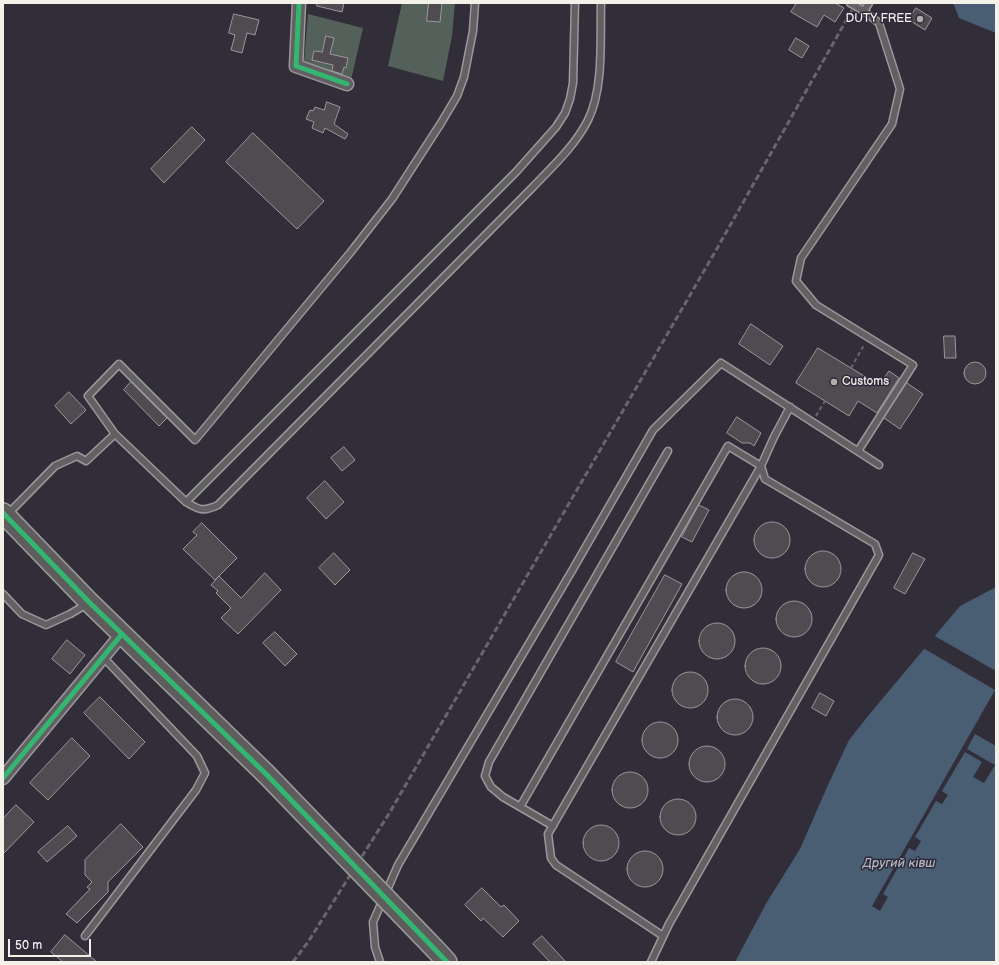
<!DOCTYPE html>
<meta charset="utf-8">
<style>
body{margin:0}
#map{position:relative;width:999px;height:965px;overflow:hidden;background:#312e39;font-family:"Balsamiq Sans",sans-serif}
canvas{display:block}
.frame{position:absolute;inset:0;border:4px solid #f4f1e8;pointer-events:none}
.scale{position:absolute;left:8px;top:939px;width:83px;height:18px;box-sizing:border-box;border:2px solid #f4f1e8;border-top:0;padding-left:5px;font-size:12px;line-height:14px;white-space:nowrap;color:#f4f1e8;-webkit-text-stroke:3px #2f2a3d;paint-order:stroke}
</style>
<div id="map">
<canvas width="999" height="965"></canvas>
<div class="frame"></div>
<div class="scale">50 m</div>
</div>
<script>
const g = document.querySelector('canvas').getContext('2d');
g.lineJoin = 'round';
function paint(path, color) {
  g.fillStyle = color;
  g.fill(path, 'evenodd');
}
function strokePath(path, color, width, dash) {
  g.strokeStyle = color;
  g.lineWidth = width;
  g.lineCap = dash ? 'butt' : 'round';
  g.setLineDash(dash || []);
  g.stroke(path);
}
function drawText(font, color, halo, rows, align = 'center') {
  g.font = font + ' "Balsamiq Sans",sans-serif';
  g.lineWidth = 3;
  g.setLineDash([]);
  g.textBaseline = 'middle';
  g.strokeStyle = halo;
  g.fillStyle = color;
  for (const [text, x, y, turn = 0] of rows) {
    g.save();
    g.translate(x, y);
    g.rotate((+turn || 0) * Math.PI / 180);
    g.textAlign = isNaN(turn) ? turn : align;
    if (halo) g.strokeText(text, 0, 0);
    g.fillText(text, 0, 0);
    g.restore();
  }
}
const green = new Path2D(`
 M402,3H455L452,36L443,81L388,66Z
 M308,14L363,28L351,80L304,63Z`);
const water = new Path2D(`
 M952,3H996V33L959,18L954,5Z
 M996,587V962H735L767,902L800,849L828,785L849,740L868,716L960,606Z`);
const pier = new Path2D(`
 M933,635L996,671V746L975,734L967,749L995,765L984,783L973,777L982,762L965,752L942,791L948,795L942,804L936,801L915,837L921,841L915,851L909,848L883,894L888,897L880,911L872,906L995,690L923,648Z`);
const building = new Path2D(`
 M317,3H344L342,12L317,6Z
 M429,3H442L440,22L427,21Z
 M797,3H835L844,8L835,22L824,15L817,27L791,12Z
 M916,8L932,18L925,30L909,20Z
 M234,14L259,20L255,35L247,33L242,53L231,50L235,35L229,33Z
 M326,36L334,38L330,54L348,58L346,68L344,67L342,74L332,71L333,65L312,60L314,51L322,52Z
 M796,38L809,46L802,58L789,50Z
 M327,102L340,107L334,124L348,134L345,139L325,128L323,133L312,128L314,122L306,119L310,110L313,111L315,107L324,110Z
 M192,127L205,140L164,183L151,169Z
 M253,133L324,201L297,229L226,162Z
 M751,324L783,346L770,365L739,344Z
 M944,336H955L956,358H945Z
 M818,348L879,385L889,371L899,378L877,413L858,401L849,416L796,383Z
 M964 373a11 11 0 1 1 22 0a11 11 0 1 1-22 0Z
 M131,382L167,418L159,426L124,390Z
 M907,383L923,394L900,429L884,418Z
 M69,392L86,410L71,424L55,406Z
 M737,417L761,433L754,446L750,443H742L727,433Z
 M344,447L355,460L342,471L331,458Z
 M325,481L344,502L326,519L307,498Z
 M699,505L709,510L692,542L682,537Z
 M754 540a18 18 0 1 1 36 0a18 18 0 1 1-36 0Z
 M202,523L237,558L215,580L183,549L197,535L193,532Z
 M805 569a18 18 0 1 1 36 0a18 18 0 1 1-36 0Z
 M334,553L350,570L335,585L319,568Z
 M913,553L925,559L905,594L894,588Z
 M726 590a18 18 0 1 1 36 0a18 18 0 1 1-36 0Z
 M265,573L281,590L238,634L221,618L231,608L216,593L218,591L211,585L219,576L241,598Z
 M665,575L682,584L633,672L616,662Z
 M776 619a18 18 0 1 1 36 0a18 18 0 1 1-36 0Z
 M699 641a18 18 0 1 1 36 0a18 18 0 1 1-36 0Z
 M275,632L297,654L285,666L263,643Z
 M67,640L85,655L70,674L52,659Z
 M745 666a18 18 0 1 1 36 0a18 18 0 1 1-36 0Z
 M672 690a18 18 0 1 1 36 0a18 18 0 1 1-36 0Z
 M820,693L834,701L826,716L812,708Z
 M100,697L145,742L129,759L84,713Z
 M717 717a18 18 0 1 1 36 0a18 18 0 1 1-36 0Z
 M642 740a18 18 0 1 1 36 0a18 18 0 1 1-36 0Z
 M72,738L90,756L48,800L30,783Z
 M689 764a18 18 0 1 1 36 0a18 18 0 1 1-36 0Z
 M612 790a18 18 0 1 1 36 0a18 18 0 1 1-36 0Z
 M660 817a18 18 0 1 1 36 0a18 18 0 1 1-36 0Z
 M16,805L34,822L3,854V819Z
 M121,824L143,847L108,882V892L77,923L66,914L90,889L87,887L92,882L85,875V860Z
 M583 843a18 18 0 1 1 36 0a18 18 0 1 1-36 0Z
 M68,826L77,836L47,862L38,852Z
 M627 869a18 18 0 1 1 36 0a18 18 0 1 1-36 0Z
 M482,888L501,907L504,905L519,921L503,937L483,918L481,921L465,905Z
 M65,935L97,962H63L51,952Z
 M542,936L566,962H550L533,944Z`);
const path = new Path2D(`
 M851,368L864,345
 M816,416L825,401`);
const lane = new Path2D(`
 M475,3L473,31L464,77L457,96L441,123L392,199L350,253L195,440L119,364L88,396L115,434L186,502C199,510 203,512 218,505L532,188C552,167 575,146 588,120C604,88 600,39 601,3
 M850,3L864,11L879,23L900,89L892,124L801,258L796,281L816,305L913,365L858,451
 M864,11L869,3
 M186,502L516,172L556,127L565,113L570,99L573,83L575,3
 M7,515L55,466L77,456L86,461L115,434
 M3,594L22,614L46,625L70,614L87,604
 M520,807L728,446L761,466L548,834L551,858L556,865L663,936
 M553,826L503,797L491,787L485,776L489,762L668,451
 M85,936L196,790L205,773L197,756L103,657
 M380,962L375,947L373,922L398,865L573,569L653,430L721,363L879,465
 M651,962L669,924L879,555L875,544L765,479L761,466L774,437L790,407`);
const street = new Path2D(`
 M299,3L296,66L347,84
 M3,778L122,634`);
const primary = new Path2D(`
 M3,513L89,602L266,774
 M435,949L447,962`);
const rail = new Path2D(`
 M293,962L308,942L390,812L715,252L856,3`);
const primaryBridge = new Path2D(`
 M266,774L435,949`);
const cycleway = new Path2D(`
 M299,3L296,66L347,84
 M3,513L89,602L266,774L447,962
 M3,778L122,634`);
const markers = [
 [920,19,4,"#b0adab"],
 [834,382,4,"#b0adab"]
];
const poiNames = [
 ["DUTY FREE",912,19],
 ["Customs",842,382,"left"]
];
const waterNames = [
 ["Другий ківш",899,864]
];
paint(green, '#54615a');
paint(water, '#4a5e73');
paint(pier, '#312e39');
paint(building, '#504b50');
strokePath(building, '#9a989b', 1);
strokePath(lane, '#9a989b', 9);
strokePath(street, '#9a989b', 15);
strokePath(primary, '#9a989b', 22);
strokePath(path, '#68666b', 2, [4, 3]);
strokePath(lane, '#626063', 6);
strokePath(street, '#626063', 12);
strokePath(primary, '#5f5c5d', 19);
strokePath(rail, '#68666b', 3, [6, 3]);
strokePath(primaryBridge, '#9a989b', 22, []);
strokePath(primaryBridge, '#5f5c5d', 19);
strokePath(cycleway, '#33b770', 5);
for (const [x, y, r, color] of markers) {
  const dot = new Path2D();
  dot.arc(x, y, r, 0, 2 * Math.PI);
  g.fillStyle = color;
  g.fill(dot);
  strokePath(dot, '#2f2a3d', 1.5);
}
drawText('12px', '#f4f1e8', '#2f2a3d', poiNames, 'right');
drawText('italic 13px', '#b1b8bc', '#2f2a3d', waterNames);
</script>
